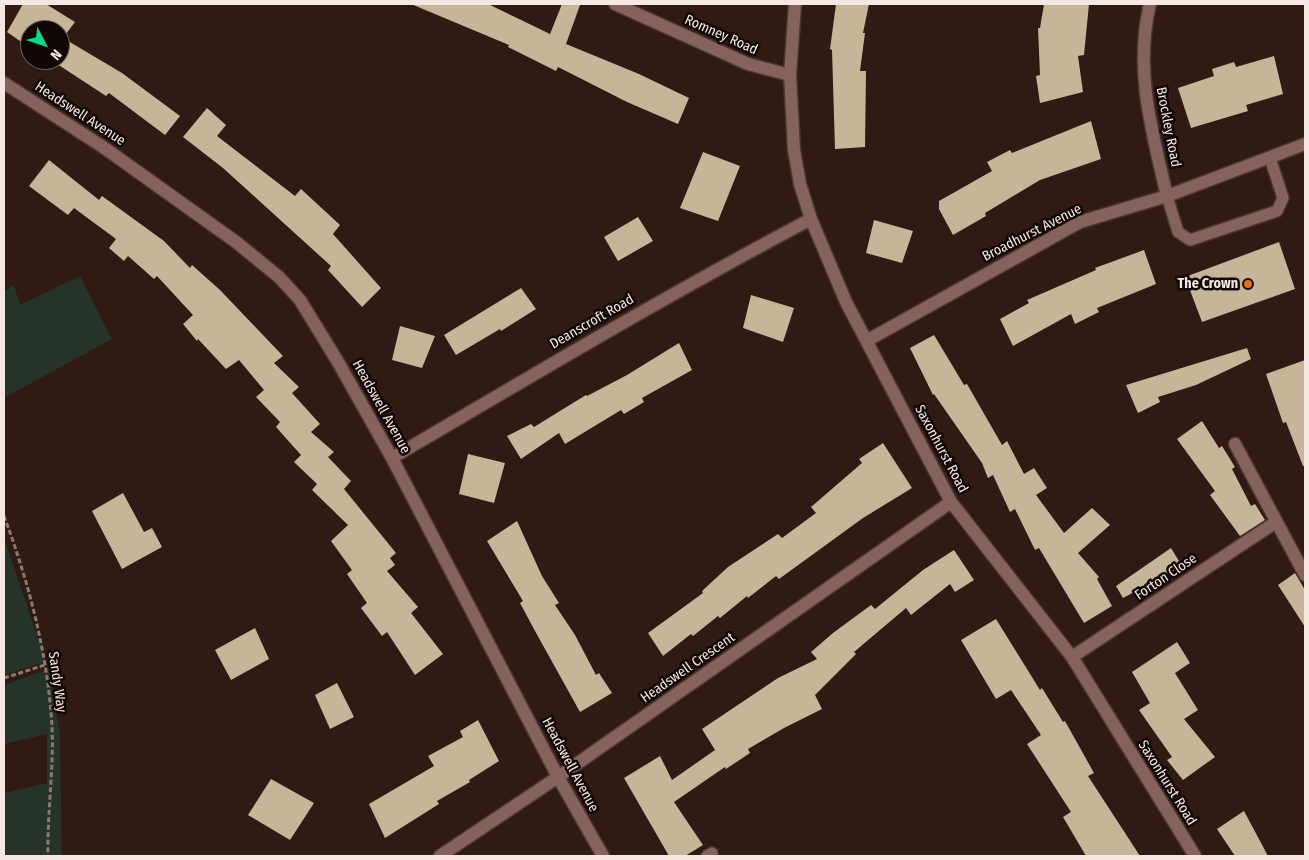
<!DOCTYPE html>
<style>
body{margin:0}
#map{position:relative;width:1309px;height:860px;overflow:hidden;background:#301a13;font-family:"Fira Sans Condensed",sans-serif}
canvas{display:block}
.frame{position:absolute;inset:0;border:5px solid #f7e7e2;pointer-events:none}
.north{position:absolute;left:20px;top:20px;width:50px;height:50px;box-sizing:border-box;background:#110805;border:1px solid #6d615d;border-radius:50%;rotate:131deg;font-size:14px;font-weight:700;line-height:20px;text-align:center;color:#f7e7e2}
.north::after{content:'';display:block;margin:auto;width:18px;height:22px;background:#0ad98b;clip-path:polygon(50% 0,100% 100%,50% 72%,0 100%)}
</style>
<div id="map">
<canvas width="1309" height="860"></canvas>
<div class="frame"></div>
<div class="north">N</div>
</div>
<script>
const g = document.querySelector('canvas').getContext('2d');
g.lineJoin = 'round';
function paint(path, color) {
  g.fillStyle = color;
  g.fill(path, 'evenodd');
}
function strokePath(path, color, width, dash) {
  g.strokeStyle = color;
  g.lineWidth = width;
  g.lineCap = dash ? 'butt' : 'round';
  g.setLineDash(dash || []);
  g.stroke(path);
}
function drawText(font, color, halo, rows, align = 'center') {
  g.font = font + ' "Fira Sans Condensed",sans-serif';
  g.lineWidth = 5;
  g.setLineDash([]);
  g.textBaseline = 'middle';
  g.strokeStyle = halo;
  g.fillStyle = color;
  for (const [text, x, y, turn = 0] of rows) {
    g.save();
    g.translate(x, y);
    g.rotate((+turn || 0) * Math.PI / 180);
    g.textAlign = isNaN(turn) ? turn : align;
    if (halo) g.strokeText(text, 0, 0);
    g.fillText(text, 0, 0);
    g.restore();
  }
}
const green = new Path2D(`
 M80,276L112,339L4,398V291L14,285L20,305Z
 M4,537L46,662L4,675Z
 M49,669L60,735L62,856H4V793L47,783V734L4,744V685Z`);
const building = new Path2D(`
 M23,4H46L75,22L63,38L122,73L180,116L165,135L109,93L106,96L51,60H60V30H30V48L7,32Z
 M411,4H488L550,34L562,4L580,5L566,44L639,74L689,98L678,124L627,102L558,67L556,71L508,47L509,45Z
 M836,4H869L863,33H865L860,71H866L865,147L835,149L832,50L830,49Z
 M1044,4H1089L1084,55L1078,56L1083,92L1040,103L1036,76L1040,75L1038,28H1040Z
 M1274,56L1283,94L1246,105L1248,111L1191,128L1178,88L1214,76L1212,69L1234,62L1236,67Z
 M207,108L226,125L217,136L295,196L301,189L340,225L333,234L381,288L362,307L328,270L331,266L223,168L183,137Z
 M1091,121L1101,159L1040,180L985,213L986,216L953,235L939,209V201L992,171L987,162L1010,150L1012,153Z
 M703,152L740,166L718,221L680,208Z
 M49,160L99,200L102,196L164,241L190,268L192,265L220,290L283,356L274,363L299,387L292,393L320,424L311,432L334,452L328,457L351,481L344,489L396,553L390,558L395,565L387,571L418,607L411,613L443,654L415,675L387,632L382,636L361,608L367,603L347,574L352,570L331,541L348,525L312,490L317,484L294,462L301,455L276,427L280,422L256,397L264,390L239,360L226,369L198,339L197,341L183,324L193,315L157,276L154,279L128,256L124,261L109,248L116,239L74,208L68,215L29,186Z
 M638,217L653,241L618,261L604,237Z
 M874,220L913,231L902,263L866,253Z
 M1279,242L1295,289L1202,322L1185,277Z
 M1144,250L1156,284L1097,308L1099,312L1075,324L1071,314L1013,346L1000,319L1029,303L1027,300L1096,270L1095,268Z
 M521,288L536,309L501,331L500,329L456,355L444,335Z
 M751,295L794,308L783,342L743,328Z
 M400,326L435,336L422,368L392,360Z
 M934,335L964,385L967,384L1002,445L1007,441L1024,474L1034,468L1047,488L1036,495L1064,533L1092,508L1110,525L1078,553L1099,577L1097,579L1112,606L1084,623L1039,548L1035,550L1015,509L1010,512L993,475L988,478L982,463L934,394L933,395L910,348Z
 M679,343L692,370L642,398L644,402L624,414L621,410L565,444L559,433L521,459L507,436L531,424L534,427L586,395L587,396L627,375Z
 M1247,348L1251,359L1196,385L1158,397L1160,402L1138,413L1126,385Z
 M1305,360V466H1303L1286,422L1283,423L1266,374Z
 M1202,421L1219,448L1222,446L1235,467L1232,469L1251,506L1255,504L1265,520L1240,536L1210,495L1215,491L1177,439Z
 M883,443L912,488L863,518L779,579L776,576L748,598L747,596L720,618L718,616L693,636L691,634L663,656L648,633L703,593L702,591L728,567L778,534L782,538L816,513L811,507L862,463L859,459Z
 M468,454L505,463L494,503L459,494Z
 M123,493L144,532L152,528L162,547L122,569L92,511Z
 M517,521L542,576L559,603L555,605L575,635L596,675L599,673L612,693L580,712L535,631L520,603L523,601L487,541Z
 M1171,548L1182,566L1123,598L1116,586Z
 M954,550L974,580L955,592L950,584L911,615L906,608L854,652L856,654L815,695L822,709L784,728L748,749L750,753L726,769L725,767L674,802L703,845L685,856H669L624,778L660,756L672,780L715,750L702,729L778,678L817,659L811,652L833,633L871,605L875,609L923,570Z
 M1295,573L1305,590V627L1278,585Z
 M996,619L1040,690L1042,688L1063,722L1065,721L1094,773L1088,776L1140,856H1086L1063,817L1071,812L1027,744L1041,735L1011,690L996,699L961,640Z
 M255,628L269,659L231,680L215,650Z
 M1177,642L1190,663L1175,673L1198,710L1184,719L1215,757L1183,780L1167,760L1172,757L1139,710L1150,703L1132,672Z
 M337,683L354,717L330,729L315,695Z
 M478,720L499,761L469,780L470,782L437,801L439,804L385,838L369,804L434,766L428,756L463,737L460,731Z
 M271,779L314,803L290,840L248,815Z
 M1244,811L1268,856H1235L1217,829Z`);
const path = new Path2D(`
 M4,516C29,583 48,655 52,727C54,770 47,813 48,856
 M4,678L45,665`);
const lane = new Path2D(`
 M1167,196L1178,232L1190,240L1277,211L1283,198L1270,158
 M707,856L712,853`);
const street = new Path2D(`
 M615,4L748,64L790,75
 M795,4L790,75L794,150L800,184L811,219L846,302L951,502L1072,657L1195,856
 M1150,4C1134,69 1152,132 1167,196
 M4,83L103,147L236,242L279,277L300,300L338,362L392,458L558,777L603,856
 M868,340L1080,222L1167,196L1305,144
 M1235,444L1305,575
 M392,458C531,376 669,294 811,219
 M1072,657L1276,522
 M440,856L558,777L951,502`);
const markers = [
 [1248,284,5,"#e8710a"]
];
const streetNames = [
 ["Romney Road",721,35,24],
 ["Headswell Avenue",80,114,33],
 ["Brockley Road",1168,127,79],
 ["Broadhurst Avenue",1032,233,-27],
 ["Deanscroft Road",592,322,-30],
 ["Headswell Avenue",381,407,61],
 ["Saxonhurst Road",941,449,62],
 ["Forton Close",1166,577,-34],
 ["Headswell Crescent",688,668,-35],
 ["Sandy Way",57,682,82],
 ["Headswell Avenue",570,765,62],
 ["Saxonhurst Road",1167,783,58]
];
const poiNames = [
 ["The Crown",1238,284]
];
paint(green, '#253328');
paint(building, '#c6b598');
strokePath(lane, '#4c3730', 14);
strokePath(street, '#4c3730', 15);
strokePath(path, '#8b7872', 3, [5, 2.5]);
strokePath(lane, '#85625c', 11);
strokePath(street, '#85625c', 12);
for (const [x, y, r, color] of markers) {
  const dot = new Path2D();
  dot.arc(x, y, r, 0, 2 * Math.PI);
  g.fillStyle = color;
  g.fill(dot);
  strokePath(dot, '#110805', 2);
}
drawText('14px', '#f7e7e2', '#110805', streetNames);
drawText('bold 14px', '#f7e7e2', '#110805', poiNames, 'right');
</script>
